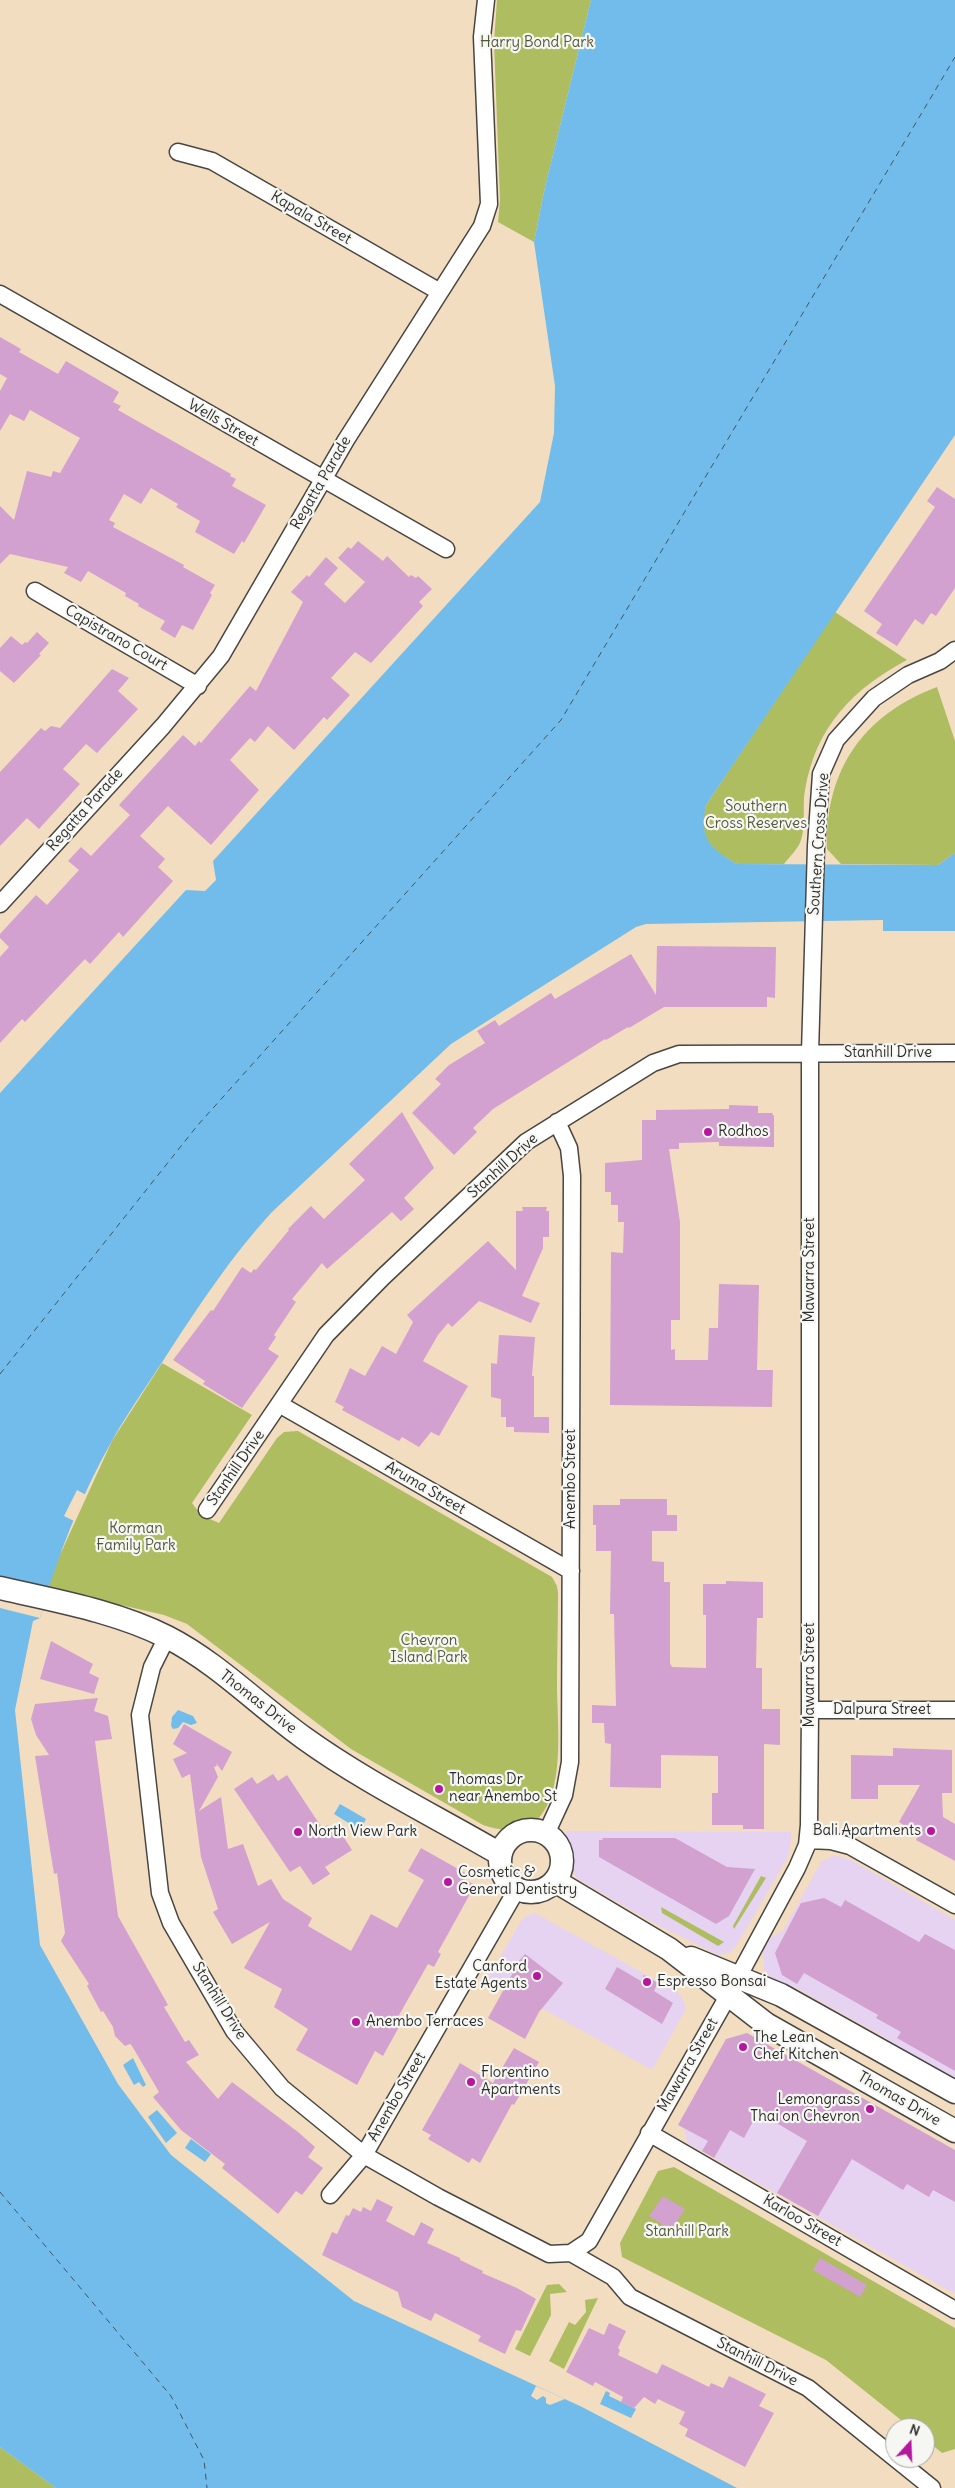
<!DOCTYPE html>
<style>
body{margin:0}
#map{position:relative;width:955px;height:2488px;overflow:hidden;background:#f3ddc0;font-family:Delius,sans-serif}
canvas{display:block}
.north{position:absolute;left:885px;top:2418px;width:50px;height:50px;box-sizing:border-box;background:#f6f6f2;border:1px solid #a5a5a2;border-radius:50%;rotate:20deg;font-size:14px;font-weight:700;line-height:20px;text-align:center;color:#2b2b2b}
.north::after{content:'';display:block;margin:auto;width:18px;height:22px;background:#b5179e;clip-path:polygon(50% 0,100% 100%,50% 72%,0 100%)}
</style>
<div id="map">
<canvas width="955" height="2488"></canvas>
<div class="north">N</div>
</div>
<script>
const g = document.querySelector('canvas').getContext('2d');
g.lineJoin = 'round';
function paint(path, color) {
  g.fillStyle = color;
  g.fill(path, 'evenodd');
}
function strokePath(path, color, width, dash) {
  g.strokeStyle = color;
  g.lineWidth = width;
  g.lineCap = dash ? 'butt' : 'round';
  g.setLineDash(dash || []);
  g.stroke(path);
}
function drawText(font, color, halo, rows, align = 'center') {
  g.font = font + ' Delius,sans-serif';
  g.lineWidth = 4.5;
  g.setLineDash([]);
  g.textBaseline = 'middle';
  g.strokeStyle = halo;
  g.fillStyle = color;
  for (const [text, x, y, turn = 0] of rows) {
    g.save();
    g.translate(x, y);
    g.rotate((+turn || 0) * Math.PI / 180);
    g.textAlign = isNaN(turn) ? turn : align;
    if (halo) g.strokeText(text, 0, 0);
    g.fillText(text, 0, 0);
    g.restore();
  }
}
const built = new Path2D(`
 M566,1831L791,1832V1840L788,1857L735,1948L729,1953L718,1955L648,1920L578,1879L569,1868L565,1858L564,1842Z
 M834,1855L851,1860L955,1920V2085L892,2045L891,2041L796,1988H789L772,1980L764,1969L763,1952L771,1937L783,1931L821,1862Z
 M535,1913L677,1992L683,1999L686,2009L652,2070L488,1978L521,1921L527,1916Z
 M730,2045L955,2160V2294L687,2143L684,2128Z`);
const green = new Path2D(`
 M497,0H591L545,187L534,242L498,222L500,200L494,42Z
 M835,612L907,660C853,689 816,726 805,790C802,806 806,824 801,840C799,848 789,857 784,864H737L718,853L707,841L702,823L706,805Z
 M937,687L955,741V853L938,865L841,864L827,849C825,770 863,715 937,687Z
 M162,1363L252,1415L192,1503L201,1515L219,1523L277,1438L284,1432L298,1431L552,1577L557,1586L558,1593C558,1623 557,1654 557,1684C557,1722 565,1782 542,1814C527,1834 503,1832 483,1825L351,1749L187,1624L164,1615L48,1588L54,1568L112,1441Z
 M761,1876L766,1878L734,1929L733,1926Z
 M661,1907L724,1942L718,1946L662,1913Z
 M674,2167L955,2328V2449L942,2453L925,2439V2428H911L826,2360L622,2257L620,2243L658,2171Z
 M559,2284L567,2292L550,2294L551,2315L530,2356L515,2349L547,2285Z
 M598,2298L564,2369L549,2361L569,2322L575,2325L586,2312L585,2300Z
 M0,2447L56,2488H0Z`);
const water = new Path2D(`
 M591,0H955V435L706,805C699,838 709,848 737,864L938,865L955,853V931H883V920L646,924L636,927L451,1044L271,1213C232,1256 201,1302 170,1350C151,1380 130,1409 113,1439C81,1495 57,1557 40,1618L33,1621L15,1710L40,1945L118,2084L171,2155L354,2301L582,2407L737,2488H56L0,2447V1093L186,890L205,891L216,880L213,861L540,502L554,433L555,386L534,242L545,187Z
 M178,1710L193,1716L197,1723L191,1725L183,1722L178,1728L173,1729L171,1726L172,1717Z
 M340,1804L366,1819L360,1830L334,1814Z
 M133,2058L146,2085L143,2087L139,2082L134,2085L123,2065Z
 M157,2110L177,2133L166,2143L148,2117Z
 M191,2139L211,2154L205,2162L185,2148Z
 M606,2391L610,2393L609,2396L636,2409L631,2418L600,2404Z`);
const pier = new Path2D(`
 M77,1490L86,1495L74,1521L64,1516Z
 M0,1576L48,1588L40,1618L0,1608Z
 M536,2386L565,2399L550,2405L546,2403V2398L543,2396L537,2400L531,2396Z`);
const ferry = new Path2D(`
 M0,1374L197,1126L561,720L955,57
 M0,2192L171,2396L204,2460L207,2488`);
const building = new Path2D(`
 M0,337L21,349L19,352L58,374L66,361L119,392L113,402L121,406L118,410L231,474L230,476L236,479L232,486L266,505L244,543L242,541L234,554L195,532L200,521L176,507L178,504L151,488L141,504L124,494L109,520L115,523L113,527L184,565L183,567L215,585L210,593L212,595L193,630L182,625L175,638L160,629L165,621L138,606L139,604L125,596L126,593L88,571L81,582L64,573L68,567L10,554L0,564V506L14,520L27,471L51,477L53,471L60,473L80,438L30,410L24,421L10,414L0,431V391L7,378L0,374Z
 M937,487L955,499V588L936,616L931,613L923,625L915,619L897,646L876,633L882,624L864,611L935,507L927,501Z
 M358,541L383,561L387,556L409,577L411,575L416,578L418,576L432,589L419,602L423,606L371,663L355,652L331,678L350,695L327,720L324,717L294,750L268,726L255,742L250,738L230,760L259,790L211,845L168,806L140,836L165,859L158,867L173,881L123,937L119,932L90,964L85,959L25,1022L22,1019L0,1043V957L9,947L0,938V934L36,895L47,905L79,870L68,861L81,847L91,856L130,815L119,805L183,735L195,746L199,741L201,743L250,686L256,691L303,602L291,592L307,575L309,577L326,557L338,568L324,584L345,603L365,582L338,558L348,547L351,549Z
 M37,632L49,643L39,654L41,655L14,683L0,671V648L11,636L22,645L25,642L27,643Z
 M112,669L129,678L118,691L138,709L97,753L86,744L63,769L80,784L39,829L27,818L0,846V772L41,728L45,731L51,726L60,728Z
 M657,946L776,947L775,998L767,997V1007H664L629,1028L628,1027L606,1040L605,1039L493,1109L473,1128L477,1132L454,1155L412,1113L441,1084L435,1079L449,1065L485,1043L477,1031L495,1020L499,1026L551,993L555,999L631,954L656,995Z
 M729,1105L758,1106V1113H772L774,1116V1147L719,1146V1142L679,1143V1149H669L680,1222V1320H671V1350L675,1349V1360H708L709,1328H718L719,1284L759,1285L757,1370H773L772,1407L610,1405L611,1252L623,1253L624,1222H618V1205H611V1192H605V1163L642,1160V1120H656V1110L729,1109Z
 M402,1112L434,1168L404,1198L414,1209L401,1221L392,1212L327,1269L322,1263L292,1299L296,1302L274,1335L276,1337L268,1349L279,1356L242,1408L203,1384L205,1381L173,1360L211,1310L213,1311L242,1267L251,1273L254,1269L256,1270L289,1230L288,1229L311,1206L324,1219L365,1180L349,1164Z
 M522,1207H547L546,1211H549V1237H543V1248L522,1296L540,1303L531,1323L479,1301L452,1327L448,1323L438,1335L423,1361L468,1386L439,1436L431,1432L419,1447L402,1437L399,1441L342,1410L344,1407L335,1402L350,1368L365,1376L382,1346L396,1354L413,1322L407,1315L488,1241L516,1270V1211H523Z
 M499,1335L535,1337L532,1376H534V1417H549V1433L514,1432V1427H506V1417H501V1399L491,1397V1363L497,1364Z
 M620,1499H667V1515H677V1531H652V1561L664,1562V1582H670V1663L672,1667L706,1668V1615H703V1584H726V1581L763,1582V1618H757L756,1668H762V1709H780V1745L764,1744V1829H743V1825H712V1793H718V1756L661,1755V1788L610,1787L611,1744L605,1743L604,1723H592V1705L616,1706L614,1614H610L611,1551H596V1525H593V1505H620Z
 M51,1641L93,1664L89,1673L99,1678L94,1694L40,1679Z
 M98,1698L94,1711L108,1716L112,1739L95,1741L118,1916L168,2005L164,2007L185,2042L189,2040L199,2055L186,2062L218,2099L232,2082L298,2132L315,2147L308,2157L323,2168L302,2195L296,2191L278,2214L222,2168L225,2164L181,2130L153,2097L159,2092L132,2046L130,2044L125,2046L115,2036L113,2027L103,2011L101,2012L87,1986L89,1984L61,1941L65,1933L57,1873L54,1874L35,1756L49,1755L36,1735L31,1719L35,1704Z
 M184,1724L232,1752L222,1771L216,1763L217,1766L214,1767L218,1777L199,1811L221,1797L228,1849L243,1844L258,1886L271,1879L283,1899L312,1918L308,1926L351,1951L371,1914L397,1928L424,1880L408,1871L421,1848L467,1874L464,1879L475,1885L438,1952L441,1954L434,1967L428,1964L394,2024L399,2027L383,2056L375,2051L357,2085L296,2050L308,2029L274,2007L282,1989L244,1968L270,1922L232,1944L213,1912L218,1909L201,1857L190,1774L182,1778L173,1759L187,1753L173,1744Z
 M893,1748L952,1750V1793H942L943,1817L955,1824V1861L916,1840L918,1836L904,1829L905,1826L899,1822L920,1785H878V1799H851V1755L893,1756Z
 M273,1774L278,1781L287,1775L322,1828L328,1825L337,1839L343,1836L352,1850L325,1867L330,1874L313,1885L300,1866L290,1872L234,1789L252,1777L257,1784Z
 M602,1838H675L727,1867L755,1869L729,1916L716,1924L599,1857V1840H603Z
 M824,1898L841,1907L845,1900L919,1942L925,1934L955,1950V2071L897,2038L901,2032L876,2018L878,2015L804,1973L797,1984L782,1975L775,1953L801,1903Z
 M525,1954L563,1983L539,2012L525,2039L488,2018L514,1971L512,1969Z
 M617,1967L641,1981L644,1975L658,1983L654,1991L673,2003L662,2024L605,1989Z
 M747,2033L955,2150V2202L933,2190L929,2197L907,2184L903,2190L852,2159L818,2216L777,2193L807,2141L758,2112L744,2138L730,2130L714,2158L702,2151L708,2141L678,2125L726,2039Z
 M514,2048L539,2062L514,2105L512,2104L480,2163L472,2158L469,2163L428,2139L431,2135L422,2130L460,2063L493,2083Z
 M663,2196L685,2209L671,2230L649,2216Z
 M377,2199L393,2207L386,2221L414,2236L421,2222L434,2229L427,2243L460,2258V2260L483,2271L482,2273L517,2288L536,2299L521,2331L516,2330L505,2354L478,2341L481,2336L435,2313L431,2321L402,2307L398,2292L322,2255L332,2232L337,2234L346,2215L349,2216L353,2208L361,2212L363,2207L371,2211Z
 M820,2258L867,2285L860,2297L813,2270Z
 M609,2323L626,2331L618,2348L620,2350L618,2355L657,2374L662,2364L709,2387L711,2383L723,2388L729,2376L766,2394L759,2406L774,2413L745,2467L685,2436L688,2429L679,2424L685,2412L658,2399L655,2404L644,2397L634,2408L621,2402L623,2397L595,2382L593,2386L566,2372L589,2328L604,2335Z`);
const minor = new Path2D(`
 M178,152L212,161L440,292
 M0,294L446,549
 M35,591L198,686
 M0,904L163,726L221,656L346,440L482,226L489,204L482,37L486,0
 M279,1404L571,1571
 M207,1510L326,1335L383,1277L526,1142L653,1063L679,1054L955,1053
 M167,1637L152,1667L140,1715L160,1893L171,1923L234,2031L282,2088L364,2155L438,2197L549,2254L571,2253L589,2241L728,1996L797,1868L807,1845L809,1825L810,1710V1053L816,846L821,774L836,740L874,698L908,675L940,661L955,650
 M810,1710H955
 M546,1834L564,1795L570,1762L572,1176L569,1148L557,1122
 M808,1840L831,1841L850,1846L955,1905
 M649,2133L955,2310
 M330,2195L364,2155L517,1889
 M571,2253L613,2277L630,2297L808,2388L932,2488`);
const secondary = new Path2D(`
 M0,1588C56,1601 115,1611 167,1637C218,1663 258,1705 304,1738C365,1782 435,1816 500,1854
 M500 1861a31 31 0 1 1 62 0a31 31 0 1 1-62 0Z
 M555,1881L669,1949L766,2024L955,2131
 M691,1958L781,1995L955,2092`);
const markers = [
 [708,1132,5,"#b5179e"],
 [439,1789,5,"#b5179e"],
 [931,1831,5,"#b5179e"],
 [298,1832,5,"#b5179e"],
 [448,1882,5,"#b5179e"],
 [537,1976,5,"#b5179e"],
 [647,1982,5,"#b5179e"],
 [356,2022,5,"#b5179e"],
 [743,2047,5,"#b5179e"],
 [471,2082,5,"#b5179e"],
 [870,2109,5,"#b5179e"]
];
const parkNames = [
 ["Harry Bond Park",537,43],
 ["Southern",756,807],
 ["Cross Reserves",756,824],
 ["Korman",136,1529],
 ["Family Park",136,1546],
 ["Chevron",429,1641],
 ["Island Park",429,1658],
 ["Stanhill Park",687,2232]
];
const streetNames = [
 ["Kapala Street",311,218,30],
 ["Wells Street",223,423,30],
 ["Regatta Parade",321,483,-60],
 ["Capistrano Court",116,638,30],
 ["Regatta Parade",85,810,-48],
 ["Southern Cross Drive",819,844,-86],
 ["Stanhill Drive",888,1053],
 ["Stanhill Drive",503,1166,-42],
 ["Mawarra Street",810,1270,-90],
 ["Stanhill Drive",236,1468,-55],
 ["Anembo Street",571,1479,-90],
 ["Aruma Street",425,1488,30],
 ["Mawarra Street",810,1675,-90],
 ["Thomas Drive",258,1702,38],
 ["Dalpura Street",882,1710],
 ["Stanhill Drive",219,2001,58],
 ["Mawarra Street",688,2065,-60],
 ["Anembo Street",397,2097,-60],
 ["Thomas Drive",899,2099,30],
 ["Karloo Street",802,2221,30],
 ["Stanhill Drive",757,2362,27]
];
const poiNames = [
 ["Rodhos",718,1132],
 ["Thomas Dr",449,1780],
 ["near Anembo St",449,1797],
 ["Bali Apartments",921,1831,"right"],
 ["North View Park",308,1832],
 ["Cosmetic &",458,1873],
 ["General Dentistry",458,1890],
 ["Canford",527,1967,"right"],
 ["Estate Agents",527,1984,"right"],
 ["Espresso Bonsai",657,1982],
 ["Anembo Terraces",366,2022],
 ["The Lean",753,2038],
 ["Chef Kitchen",753,2055],
 ["Florentino",481,2073],
 ["Apartments",481,2090],
 ["Lemongrass",860,2100,"right"],
 ["Thai on Chevron",860,2117,"right"]
];
paint(built, '#e5d3f1');
paint(green, '#adbd60');
paint(water, '#71bcea');
paint(pier, '#f3ddc0');
strokePath(ferry, '#405664', 1, [6, 5]);
paint(building, '#d2a1cf');
strokePath(minor, '#494641', 19);
strokePath(secondary, '#494641', 25);
strokePath(minor, '#fff', 16);
strokePath(secondary, '#fff', 22);
for (const [x, y, r, color] of markers) {
  const dot = new Path2D();
  dot.arc(x, y, r, 0, 2 * Math.PI);
  g.fillStyle = color;
  g.fill(dot);
  strokePath(dot, '#f6f6f2', 2);
}
drawText('15px', '#52573b', '#f6f6f2', parkNames);
drawText('15px', '#2b2b2b', '#f6f6f2', streetNames);
drawText('15px', '#2b2b2b', '#f6f6f2', poiNames, 'left');
</script>
